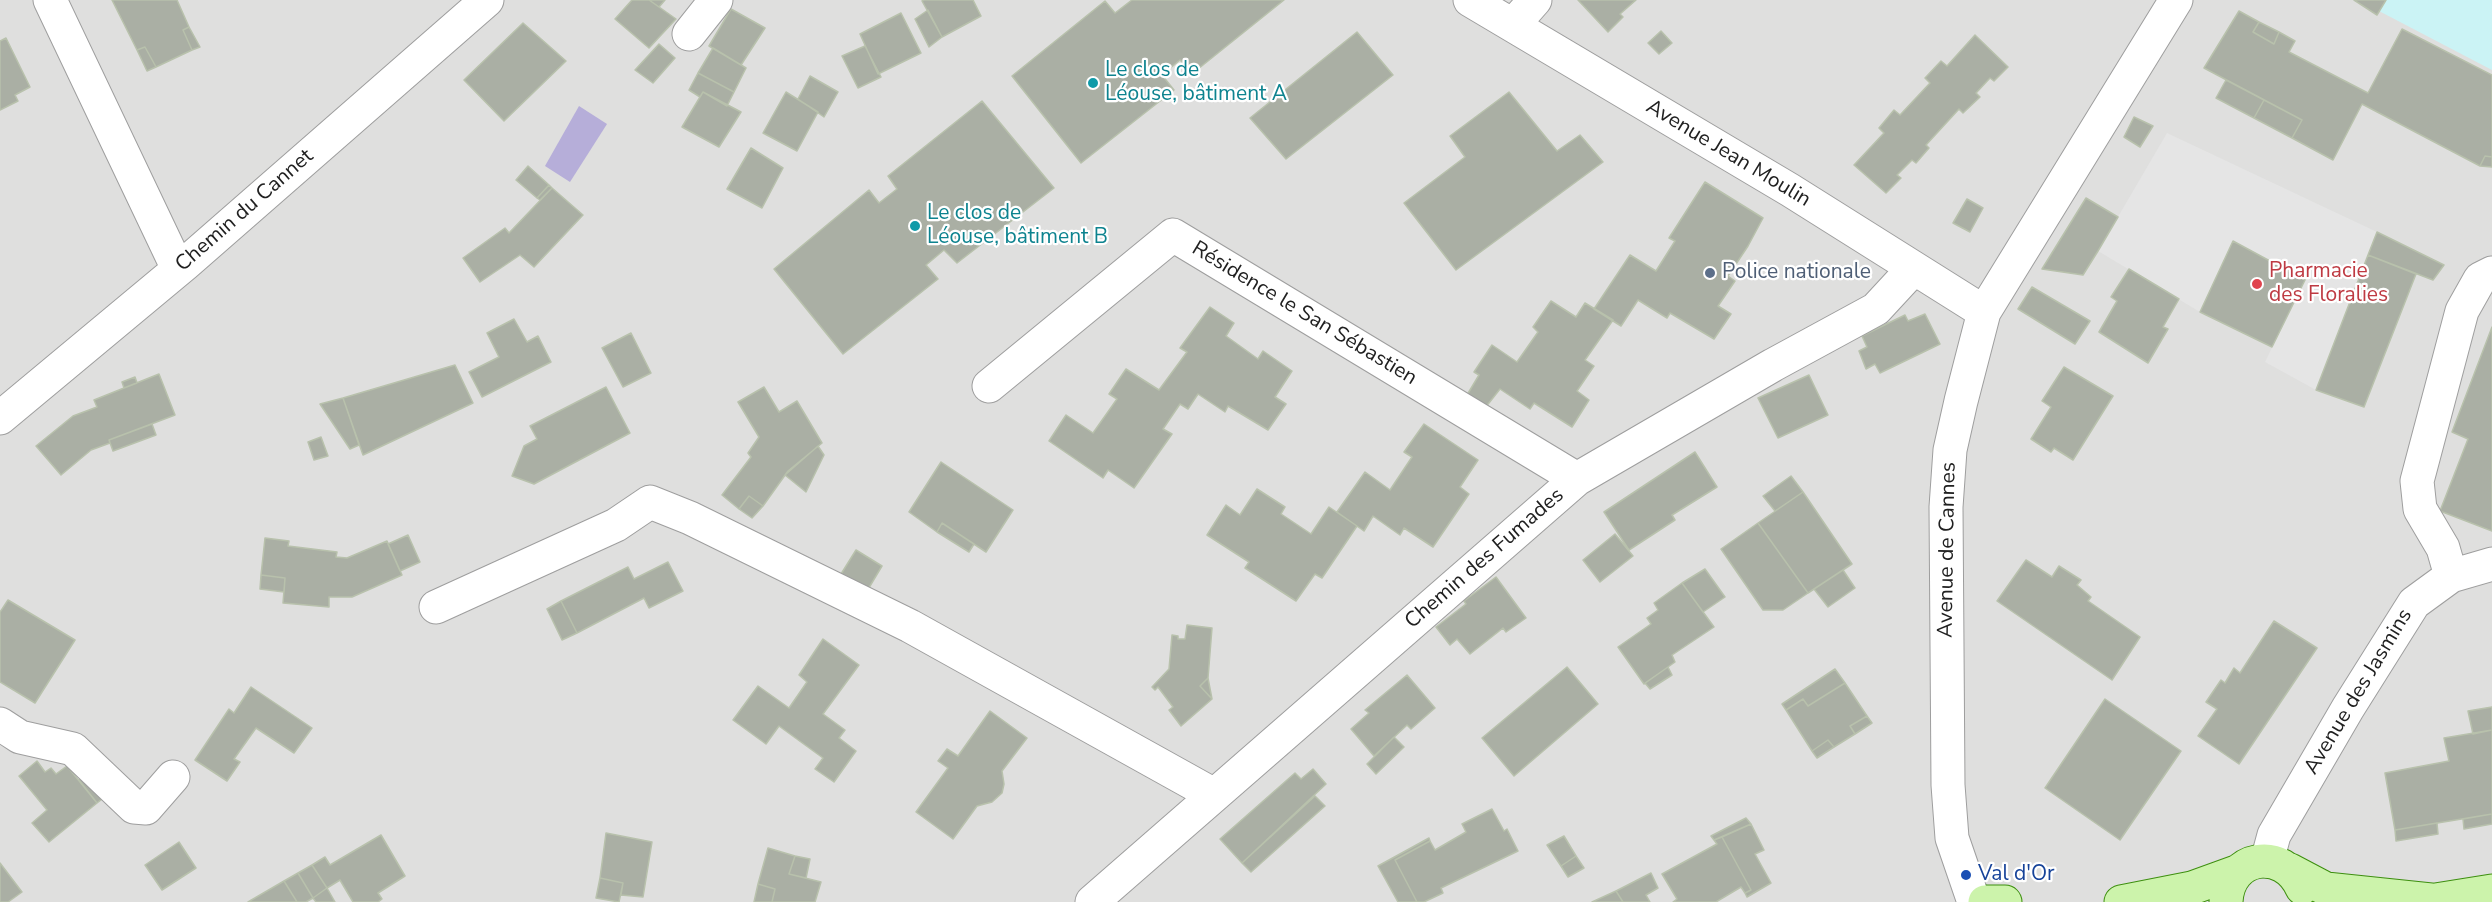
<!DOCTYPE html>
<meta charset="utf-8">
<style>
body{margin:0}
canvas{display:block;background:#ebf0e9}
</style>
<canvas width="2492" height="902"></canvas>
<script>
const g = document.querySelector('canvas').getContext('2d');
g.lineJoin = 'round';
function paint(path, color) {
  g.fillStyle = color;
  g.fill(path, 'evenodd');
}
function strokePath(path, color, width, dash) {
  g.strokeStyle = color;
  g.lineWidth = width;
  g.lineCap = dash ? 'butt' : 'round';
  g.setLineDash(dash || []);
  g.stroke(path);
}
function drawText(font, color, halo, rows, align = 'center') {
  g.font = font + ' "Nunito Sans",sans-serif';
  g.lineWidth = 4.5;
  g.setLineDash([]);
  g.textBaseline = 'middle';
  g.strokeStyle = halo;
  g.fillStyle = color;
  for (const [text, x, y, turn = 0] of rows) {
    g.save();
    g.translate(x, y);
    g.rotate((+turn || 0) * Math.PI / 180);
    g.textAlign = isNaN(turn) ? turn : align;
    if (halo) g.strokeText(text, 0, 0);
    g.fillText(text, 0, 0);
    g.restore();
  }
}
const residential = new Path2D(`
 M0,0H2492V902H0Z`);
const park = new Path2D(`
 M2386,0H2492V70L2379,11Z`);
const parking = new Path2D(`
 M2167,133L2377,232L2316,390L2265,362L2305,280L2233,241L2200,312L2098,251Z`);
const water = new Path2D(`
 M579,106L607,124L570,182L545,166Z`);
const building = new Path2D(`
 M112,0H177L189,27L183,30L192,50L156,67L145,47L137,50Z
 M632,0H649L676,19L649,48L615,19Z
 M649,0H665L659,7Z
 M924,0H973L981,16L942,37L922,1Z
 M1132,0H1284L1193,73L1180,60L1162,75L1174,90L1081,163L1012,76L1105,1L1115,13Z
 M1578,0H1636L1620,14L1623,17L1608,32Z
 M2354,0H2386L2377,15Z
 M731,9L765,28L741,65L709,46Z
 M928,10L942,37L929,47L915,19Z
 M2239,11L2259,22L2253,32L2274,44L2279,32L2295,41L2289,52L2368,93L2402,29L2492,75V157L2485,156L2480,166L2362,104L2333,160L2292,138L2302,120L2204,68Z
 M901,13L921,53L878,74L860,34Z
 M2259,22L2279,32L2274,44L2253,32Z
 M523,23L566,61L504,121L464,80Z
 M189,27L200,47L192,50L183,30Z
 M1661,31L1672,43L1659,54L1648,43Z
 M1357,32L1393,75L1286,159L1250,118Z
 M1975,35L2008,67L1994,81L1990,78L1976,93L1980,97L1963,113L1959,109L1926,145L1929,148L1916,163L1912,160L1897,175L1901,178L1886,193L1854,165L1884,133L1879,128L1894,110L1900,115L1930,83L1925,78L1941,61L1947,66Z
 M6,38L30,87L15,95L18,101L0,110V41Z
 M659,44L675,58L653,83L635,70Z
 M865,46L881,77L858,88L842,56Z
 M145,47L156,67L147,71L137,50Z
 M713,48L746,68L734,92L698,73Z
 M698,73L734,92L727,106L703,92L700,97L689,90Z
 M810,76L838,92L824,117L798,99Z
 M2226,80L2264,100L2254,118L2216,98Z
 M703,92L741,112L719,147L682,127Z
 M786,92L818,112L797,151L763,133Z
 M1509,92L1557,151L1580,135L1603,162L1456,270L1404,203L1465,157L1450,136Z
 M2264,100L2302,120L2292,138L2254,118Z
 M982,101L1054,188L957,263L944,250L926,265L938,279L843,354L774,269L869,190L879,203L897,189L888,176Z
 M2134,117L2153,126L2140,147L2124,137Z
 M751,148L783,168L762,208L727,189Z
 M2485,156L2492,157V167L2480,166Z
 M528,166L549,185L537,198L516,180Z
 M1705,182L1763,218L1748,246L1728,276L1735,281L1718,306L1731,314L1714,339L1670,313L1667,318L1638,300L1621,326L1594,309L1630,255L1656,271L1675,241L1669,238Z
 M549,185L552,188L540,200L537,198Z
 M552,188L583,215L534,267L520,255L480,282L463,258L505,228L509,233Z
 M2086,198L2118,217L2098,251L2083,275L2042,269Z
 M1967,199L1983,208L1970,232L1953,223Z
 M2377,232L2444,265L2433,280L2368,255Z
 M2233,241L2305,280L2272,347L2200,312Z
 M2368,255L2416,274L2364,407L2316,390Z
 M2129,269L2179,299L2163,327L2168,329L2148,363L2099,332L2117,301L2111,297Z
 M2032,287L2090,321L2075,344L2018,309Z
 M1551,301L1576,317L1585,303L1613,320L1585,360L1594,366L1577,391L1589,400L1572,427L1534,403L1530,409L1500,389L1485,408L1467,395L1479,375L1474,372L1492,345L1517,362L1538,332L1533,327Z
 M1210,307L1234,323L1226,336L1258,359L1263,351L1292,371L1275,397L1286,404L1268,430L1228,406L1225,412L1198,394L1188,409L1180,404L1163,429L1172,434L1134,488L1108,470L1103,478L1049,441L1066,415L1093,433L1117,399L1109,394L1126,369L1159,390L1187,352L1180,348Z
 M1925,314L1940,344L1880,373L1875,364L1866,369L1859,351L1867,347L1862,336L1905,315L1908,321Z
 M514,319L527,342L538,336L551,362L482,397L469,372L499,357L487,333Z
 M2492,327V531L2440,511L2468,439L2452,432Z
 M631,333L651,373L623,387L602,348Z
 M455,365L473,403L363,455L343,398Z
 M2064,367L2113,396L2073,460L2054,448L2051,452L2031,439L2051,407L2042,401Z
 M159,374L175,415L109,440L110,443L91,450L61,475L36,446L73,416L97,407L94,400Z
 M1809,375L1828,415L1778,438L1758,398Z
 M135,377L137,383L124,388L122,382Z
 M606,387L630,433L534,484L512,476L524,446L537,439L530,426Z
 M764,387L779,412L797,401L822,443L788,471L763,506L749,496L739,509L722,495L751,457L748,453L759,437L738,402Z
 M343,398L359,445L350,449L320,404Z
 M152,424L156,435L113,451L109,440Z
 M1424,424L1478,460L1460,487L1469,494L1433,547L1404,528L1400,535L1373,516L1364,531L1337,512L1365,472L1390,490L1412,457L1404,452Z
 M321,437L328,456L314,460L308,442Z
 M818,446L824,455L806,492L785,475Z
 M1695,452L1717,487L1672,515L1675,520L1629,550L1604,512Z
 M941,462L1013,510L986,552L942,523L937,532L909,512Z
 M1791,476L1803,492L1775,511L1763,496Z
 M1257,489L1285,507L1281,514L1311,534L1329,507L1357,526L1322,578L1315,574L1296,601L1245,568L1249,562L1207,535L1226,505L1240,515Z
 M1803,492L1852,564L1808,593L1758,523Z
 M749,496L763,506L752,518L739,509Z
 M942,523L974,544L969,552L937,532Z
 M1758,523L1808,593L1783,610H1763L1721,549Z
 M1615,534L1633,556L1600,582L1583,560Z
 M408,535L420,562L400,571L388,544Z
 M265,538L289,541L288,546L337,552L336,557L347,558L387,541L402,575L352,597H329V607L283,603L285,578L261,575Z
 M856,550L882,566L867,591L841,574Z
 M2026,560L2052,577L2059,566L2081,580L2077,585L2091,597L2088,601L2140,637L2112,680L1997,601Z
 M668,562L683,591L649,608L644,598L577,633L561,601L628,567L634,579Z
 M1705,569L1725,597L1703,612L1682,583Z
 M1843,570L1855,588L1828,607L1814,589Z
 M261,575L285,578L284,592L260,589Z
 M1496,577L1526,618L1506,632L1503,628L1470,654L1457,639L1450,645L1436,627L1466,604L1464,601Z
 M1682,583L1714,627L1672,655L1675,662L1644,684L1618,647L1651,624L1647,618L1658,610L1654,603Z
 M8,600L75,640L35,703L0,682V612Z
 M561,601L577,633L562,640L547,609Z
 M2274,621L2317,648L2239,764L2198,736L2217,709L2206,702L2221,680L2225,683L2234,668L2240,673Z
 M1187,625L1212,628L1208,678L1200,686L1212,699L1181,726L1169,710L1173,707L1158,687L1155,690L1152,687L1169,669L1172,635L1178,636V639H1185Z
 M823,639L859,665L823,714L845,730L839,738L856,751L834,782L815,769L823,758L779,726L766,744L733,720L758,686L789,708L807,682L799,675Z
 M1567,667L1598,704L1514,776L1482,738Z
 M1668,667L1672,675L1650,689L1645,683Z
 M1835,669L1845,683L1808,706L1803,699L1786,710L1782,704Z
 M1407,675L1435,708L1411,729L1407,725L1374,756L1351,729L1369,713L1365,710Z
 M1208,678L1212,699L1200,686Z
 M1845,683L1867,716L1850,726L1855,734L1834,747L1828,740L1812,751L1786,710L1803,699L1808,706Z
 M251,687L312,728L294,753L256,728L234,759L240,762L227,781L195,760L229,709L234,713Z
 M2105,699L2181,751L2120,840L2045,788Z
 M2492,707V730L2473,734L2468,711Z
 M990,711L1027,738L1002,771L1004,784L1002,793L992,802L977,806L953,839L916,812L948,768L938,761L947,749L958,756Z
 M1867,716L1872,723L1855,734L1850,726Z
 M2492,730V814L2395,830L2385,773L2449,761L2444,738Z
 M1394,737L1404,747L1376,774L1367,764Z
 M1828,740L1834,747L1817,758L1812,751Z
 M37,761L45,772L51,768L56,774L67,766L97,803L49,842L32,823L47,810L19,776Z
 M1313,769L1326,784L1242,863L1220,839L1295,773L1301,779Z
 M87,773L106,796L97,803L79,780Z
 M1315,796L1325,806L1251,872L1242,863Z
 M1492,809L1504,831L1507,829L1518,851L1441,888L1443,893L1424,902H1417L1395,860L1430,841L1435,850L1466,832L1462,824Z
 M2492,814V824L2464,829L2463,819Z
 M1746,818L1751,824L1714,840L1711,836Z
 M2437,823L2438,834L2396,841L2395,830Z
 M1751,824L1764,850L1755,854L1771,883L1747,897L1745,893L1751,890L1722,837Z
 M606,833L652,842L643,897L621,895L623,883L600,878Z
 M381,835L405,876L378,893L382,899L378,902H353L340,880L327,888L312,865L325,857L330,865Z
 M1564,836L1576,856L1561,866L1547,845Z
 M1722,837L1751,890L1745,893L1741,887L1716,902H1673L1677,899L1662,874L1717,844L1714,840Z
 M1429,838L1430,841L1395,860L1417,902H1398L1378,866Z
 M179,842L196,868L162,890L145,865Z
 M768,848L795,856L789,874L821,882L815,902H772L775,889L758,884Z
 M795,856L810,859L806,878L789,874Z
 M1576,856L1584,868L1568,877L1561,866Z
 M0,863L22,892L8,902H0Z
 M312,865L327,888L313,898L298,873Z
 M298,873L313,898L306,902H297L284,881Z
 M1651,873L1658,888L1646,895L1650,902H1623L1616,891Z
 M600,878L623,883L619,902L596,898Z
 M284,881L297,902H248Z
 M758,884L775,889L772,902H754Z
 M327,888L335,902H316L313,898Z
 M1616,891L1623,902H1592Z`);
const minor = new Path2D(`
 M50,0L178,269
 M1470,0L1790,190L1984,312
 M1513,25L1535,0
 M689,34L716,0
 M989,386L1173,235L1577,479
 M0,418L185,264L487,0
 M2451,576L2443,548L2420,509L2417,481L2462,311L2480,279L2492,273
 M436,607L616,525L650,502L690,518L910,626L1214,795
 M0,724L20,737L73,749L134,807L146,808L173,777
 M2267,861L2274,835L2348,708L2414,603L2451,576L2492,564
 M1092,902L1577,479L1773,365L1876,309L1913,269
 M1974,902L1952,838L1948,785L1946,507L1950,450L1961,401L1984,312L2176,0`);
const major = new Path2D(`
 M2290,870L2326,889L2431,900
 M1985,902H2005
 M2121,902L2192,888L2239,871
 M2226,902C2228,855 2283,846 2302,888
 M2423,902L2492,891`);
const markers = [
 [1093,83,6,"#0f9aa8"],
 [915,226,6,"#0f9aa8"],
 [1710,273,6,"#5c6f8a"],
 [2257,284,6,"#e0444e"],
 [1966,875,6,"#1a4fb4"]
];
const cultureNames = [
 ["Le clos de",1105,71],
 ["Léouse, bâtiment A",1105,95],
 ["Le clos de",927,214],
 ["Léouse, bâtiment B",927,238]
];
const streetNames = [
 ["Avenue Jean Moulin",1728,154,31],
 ["Chemin du Cannet",245,211,-41],
 ["Résidence le San Sébastien",1304,314,31],
 ["Avenue de Cannes",1948,550,-89],
 ["Chemin des Fumades",1485,559,-41],
 ["Avenue des Jasmins",2359,692,-59]
];
const healthNames = [
 ["Pharmacie",2269,272],
 ["des Floralies",2269,296]
];
const serviceNames = [
 ["Police nationale",1722,273]
];
const transitNames = [
 ["Val d'Or",1978,875]
];
paint(residential, '#dfdfde');
paint(park, '#cbf3f5');
paint(parking, '#e5e5e5');
paint(water, '#b6aed9');
paint(building, '#aaafa4');
strokePath(building, '#b8c1ac', 1.5);
strokePath(minor, '#9e9e9e', 35);
strokePath(major, '#3d8f0f', 35);
strokePath(minor, '#fff', 33);
strokePath(major, '#ccf3ab', 33);
for (const [x, y, r, color] of markers) {
  const dot = new Path2D();
  dot.arc(x, y, r, 0, 2 * Math.PI);
  g.fillStyle = color;
  g.fill(dot);
  strokePath(dot, '#fff', 2);
}
drawText('21px', '#0d838f', '#fff', cultureNames, 'left');
drawText('21px', '#212121', '#fff', streetNames);
drawText('21px', '#be3a42', '#fff', healthNames, 'left');
drawText('21px', '#4e5e75', '#fff', serviceNames, 'left');
drawText('21px', '#164399', '#fff', transitNames, 'left');
</script>
